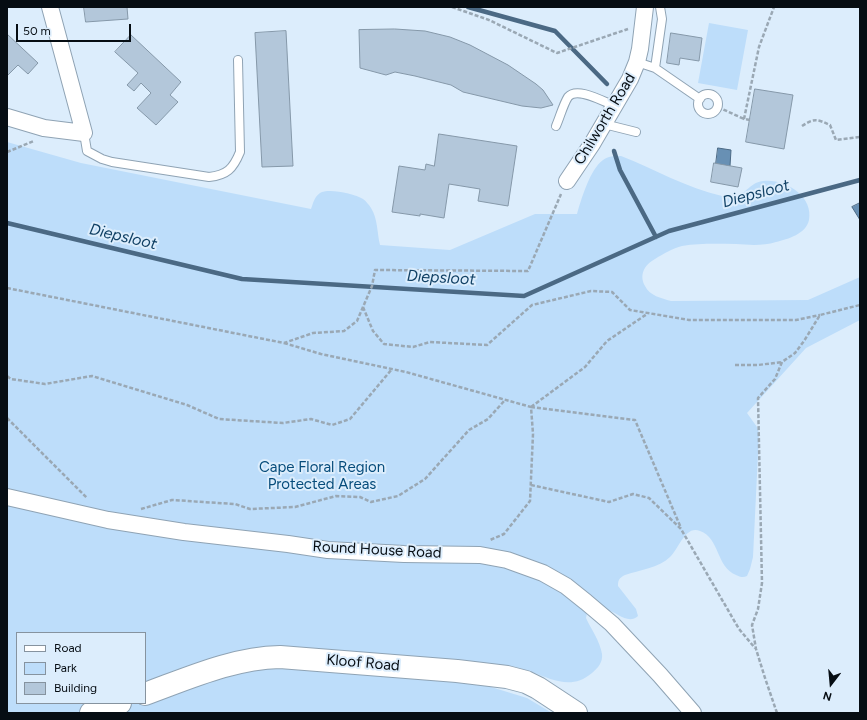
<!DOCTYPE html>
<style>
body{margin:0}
#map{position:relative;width:867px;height:720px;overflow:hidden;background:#dcedfc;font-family:Figtree,sans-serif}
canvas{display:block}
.frame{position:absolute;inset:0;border:8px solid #060d13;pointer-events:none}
.legend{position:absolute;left:16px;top:632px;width:130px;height:72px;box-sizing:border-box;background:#dcedfc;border:1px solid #86939f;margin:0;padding:5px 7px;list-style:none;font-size:12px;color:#060d13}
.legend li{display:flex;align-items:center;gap:8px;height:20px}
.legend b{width:20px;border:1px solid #86939f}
.north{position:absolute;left:811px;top:664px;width:40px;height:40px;-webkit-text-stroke:3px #dcedfc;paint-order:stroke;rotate:196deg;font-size:11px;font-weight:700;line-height:16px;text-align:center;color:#060d13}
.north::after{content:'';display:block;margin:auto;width:14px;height:18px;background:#060d13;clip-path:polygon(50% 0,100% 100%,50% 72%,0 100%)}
.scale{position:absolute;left:16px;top:24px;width:115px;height:18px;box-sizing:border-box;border:2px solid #060d13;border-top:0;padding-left:5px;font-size:12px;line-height:14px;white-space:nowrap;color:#060d13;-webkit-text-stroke:3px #dcedfc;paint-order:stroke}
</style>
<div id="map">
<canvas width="867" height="720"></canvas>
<div class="frame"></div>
<ul class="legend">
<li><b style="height:5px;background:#fff"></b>Road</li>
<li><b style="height:11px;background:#bdddfa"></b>Park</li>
<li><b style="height:11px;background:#b3c7da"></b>Building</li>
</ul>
<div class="north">N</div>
<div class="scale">50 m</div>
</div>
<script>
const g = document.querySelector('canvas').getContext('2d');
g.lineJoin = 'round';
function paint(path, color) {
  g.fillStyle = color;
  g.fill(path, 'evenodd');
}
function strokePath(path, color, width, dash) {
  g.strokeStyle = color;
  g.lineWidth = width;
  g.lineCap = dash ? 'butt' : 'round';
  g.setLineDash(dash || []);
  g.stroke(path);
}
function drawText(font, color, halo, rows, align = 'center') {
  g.font = font + ' Figtree,sans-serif';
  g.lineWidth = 4;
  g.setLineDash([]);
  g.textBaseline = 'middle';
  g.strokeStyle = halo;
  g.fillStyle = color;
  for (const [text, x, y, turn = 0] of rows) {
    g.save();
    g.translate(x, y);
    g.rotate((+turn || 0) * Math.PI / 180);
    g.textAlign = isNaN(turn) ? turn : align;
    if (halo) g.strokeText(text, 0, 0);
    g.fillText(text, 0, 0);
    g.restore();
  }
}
const green = new Path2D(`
 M709,23L748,30L737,90L698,83Z
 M7,142L81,163L311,209C313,204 314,197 320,193C329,188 354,194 363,199C366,201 369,205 371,208C378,219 377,233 380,245L450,250L535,214H577C581,200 590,169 603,160C608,156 614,156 621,156C654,169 687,188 722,196C746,201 746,183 763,181C784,178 814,196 809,220C806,234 788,239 776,242C763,246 749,245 736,244C719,244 700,243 682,246C673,248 663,254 655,259C644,265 639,275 645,286C650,296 661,298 671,301L808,300L860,277V320L806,348L747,413L757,427L759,433L753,557L750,569L747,576C743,578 740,577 736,575C716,567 720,538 700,531C685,525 679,549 670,557C659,568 639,570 625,575C619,578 618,580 618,586L636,609L638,616C628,625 617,612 607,610C602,610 593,613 587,613L586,618C591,629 600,641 602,654C603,662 598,668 592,673C572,690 553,680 532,672C526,670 519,668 512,666L491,687L527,698L552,713H7ZM17,633H145V703H17Z`);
const water = new Path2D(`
 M718,148L731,150L730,166L716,164Z
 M860,203V220L852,207Z`);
const stream = new Path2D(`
 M468,7L555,31L607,84
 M614,151L620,170L656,237
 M7,223L242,279L524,296L669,231L860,180`);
const building = new Path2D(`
 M84,7H127L128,19L86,22Z
 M395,29L425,31L450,37L470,45L508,65L536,84L543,90L553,105L541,108L522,106L463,92L451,85L415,76L395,72L386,75L360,68L359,30Z
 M286,31L293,166L262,167L255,33Z
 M671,33L702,38L699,61L680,58L679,65L667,63Z
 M7,34L38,63L28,74L18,65L7,76Z
 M131,35L181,82L170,95L178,102L156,125L137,108L151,93L141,83L134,91L127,85L138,73L115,52Z
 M755,89L793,95L784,149L746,142Z
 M439,134L517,146L508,206L478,201L480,189L449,184L444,218L420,214V216L392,212L399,166L425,170L426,164L434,166Z
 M714,163L742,168L738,187L711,182Z`);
const path = new Path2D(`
 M452,7L489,20L557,53L628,29
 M718,107L744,119
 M750,120L744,119L759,47L774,7
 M802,126C814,118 817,119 830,125L836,140L860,137
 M7,152L34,141
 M7,288L284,343L313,333L344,331L357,321L372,286L375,270L528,271L561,194
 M363,307L373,331L384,344L413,347L430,342L487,345L532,305L591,291L612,292L630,310L689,320H796L820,315
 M284,343L321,354L406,372L531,407L533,434L530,501L504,534L490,540
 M735,365H758L782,362
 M7,376L11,379L45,384L92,376L187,405L219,419L283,423L311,419L332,425L350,419L392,369
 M531,407L635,420L681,528
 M531,407L585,367L607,341L647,314
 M7,418L87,498
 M531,485L609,502L633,494L649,498L681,529L739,629L755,648
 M141,509L172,500L235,504L250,509L295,507L336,496L360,497L371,502L398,496L425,479L469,430L488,419L505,400
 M777,713L765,678L756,649L752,625L758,609L762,583L758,398L775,379L782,362L795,353L804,341L820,315L860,305`);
const lane = new Path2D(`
 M637,62L655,68L662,19L660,7
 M655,68L700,99
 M698 104a10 10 0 1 1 20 0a10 10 0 1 1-20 0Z
 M604,124L636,132
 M556,126C560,117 563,105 568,97C577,86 604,102 615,106
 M84,133L87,151L102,159L112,162L209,177C227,175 233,169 240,152L238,60`);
const street = new Path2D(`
 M7,117L44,128L84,133L50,7
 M567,181L592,144L630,79L637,62L640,49L645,7
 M7,497L108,520L184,532L288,544L328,550L404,554L480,555L507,560L543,573L566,586L586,602L612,624L660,675L693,713`);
const secondary = new Path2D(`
 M145,694C189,678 233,658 280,657L457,671L507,677L526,682L538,688L576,713
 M91,713L120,703`);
const streetNames = [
 ["Chilworth Road",605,119,-59],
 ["Round House Road",377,550,3],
 ["Kloof Road",363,663,5]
];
const parkNames = [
 ["Cape Floral Region",322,468],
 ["Protected Areas",322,485]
];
const waterNames = [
 ["Diepsloot",756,194,-15],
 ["Diepsloot",123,237,13],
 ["Diepsloot",441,278,3]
];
paint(green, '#bdddfa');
paint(water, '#6890b4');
strokePath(water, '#4b6984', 1);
strokePath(stream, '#4b6984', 4.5);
paint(building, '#b3c7da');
strokePath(building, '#8598a9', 1);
strokePath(lane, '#8fa3b4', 10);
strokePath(street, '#8fa3b4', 18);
strokePath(secondary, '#8fa3b4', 24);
strokePath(path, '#9aa8b4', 2.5, [4, 2]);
strokePath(lane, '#fff', 8);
strokePath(street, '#fff', 16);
strokePath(secondary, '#fff', 22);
drawText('15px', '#060d13', '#dcedfc', streetNames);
drawText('15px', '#064c7b', '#dcedfc', parkNames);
drawText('italic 16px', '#114165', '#dcedfc', waterNames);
</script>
